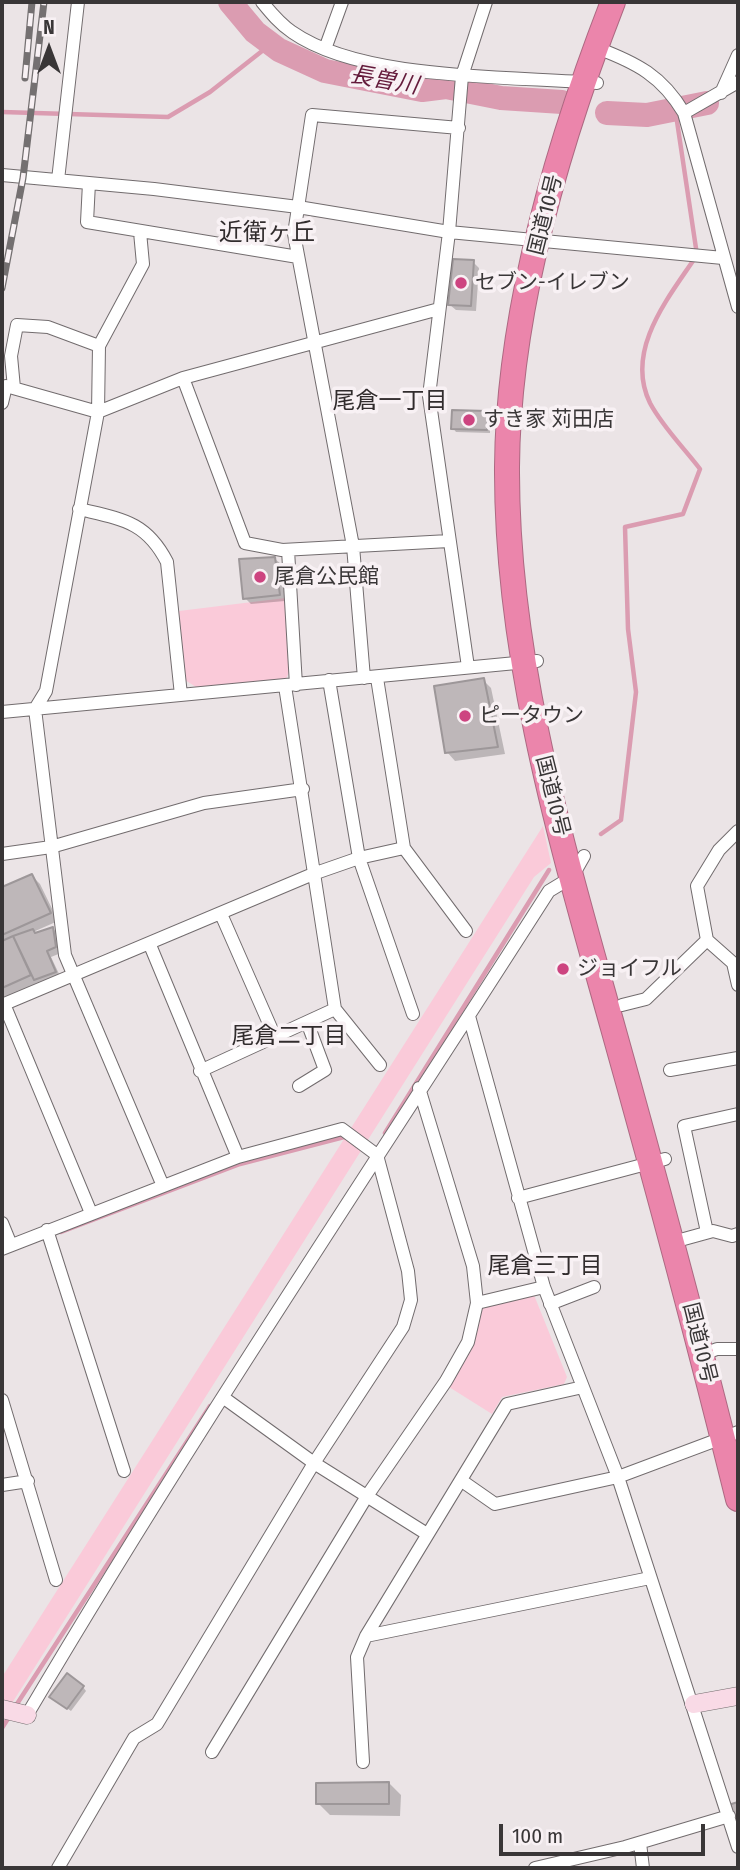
<!DOCTYPE html>
<meta charset="utf-8">
<style>
body{margin:0}
#map{position:relative;width:740px;height:1870px;overflow:hidden;background:#ebe4e6;font-family:"Fira Sans Condensed",sans-serif}
canvas{display:block}
.frame{position:absolute;inset:0;border:4px solid #393637;pointer-events:none}
.north{position:absolute;left:14px;top:14px;width:70px;height:70px;-webkit-text-stroke:5px #f8f1f4;paint-order:stroke;rotate:0deg;font-size:19px;font-weight:700;line-height:28px;text-align:center;color:#393637}
.north::after{content:'';display:block;margin:auto;width:24px;height:32px;background:#393637;clip-path:polygon(50% 0,100% 100%,50% 72%,0 100%)}
.scale{position:absolute;left:499px;top:1824px;width:206px;height:32px;box-sizing:border-box;border:4px solid #393637;border-top:0;padding-left:9px;font-size:21px;line-height:24px;white-space:nowrap;color:#393637;-webkit-text-stroke:5px #f8f1f4;paint-order:stroke}
</style>
<div id="map">
<canvas width="740" height="1870"></canvas>
<div class="frame"></div>
<div class="north">N</div>
<div class="scale">100 m</div>
</div>
<script>
const g = document.querySelector('canvas').getContext('2d');
g.lineJoin = 'round';
function paint(path, color) {
  g.fillStyle = color;
  g.fill(path, 'evenodd');
}
function strokePath(path, color, width, dash) {
  g.strokeStyle = color;
  g.lineWidth = width;
  g.lineCap = dash ? 'butt' : 'round';
  g.setLineDash(dash || []);
  g.stroke(path);
}
function drawText(font, color, halo, rows, align = 'center') {
  g.font = font + ' "Fira Sans Condensed","Noto Sans JP",sans-serif';
  g.lineWidth = 7;
  g.setLineDash([]);
  g.textBaseline = 'middle';
  g.strokeStyle = halo;
  g.fillStyle = color;
  for (const [text, x, y, turn = 0] of rows) {
    g.save();
    g.translate(x, y);
    g.rotate((+turn || 0) * Math.PI / 180);
    g.textAlign = isNaN(turn) ? turn : align;
    if (halo) g.strokeText(text, 0, 0);
    g.fillText(text, 0, 0);
    g.restore();
  }
}
const green = new Path2D(`
 M285,598L289,672L286,679L196,687L185,680L179,611Z
 M543,826L551,863L534,877L2,1719V1677Z
 M534,1295L567,1377L564,1384L502,1397L492,1414L449,1387L471,1348L483,1305Z`);
const shadow = new Path2D(`
 M473,262L479,268L476,311L456,310L450,305Z
 M486,413L490,417V433L456,432L453,428Z
 M275,559L281,564L285,601L251,604L245,598Z
 M483,680L491,688L505,754L455,761L447,752Z
 M32,876L40,884L58,921L33,932L36,935L53,929L59,934L61,953L51,957L61,978L41,985L39,983L2,999V889Z
 M83,1687L86,1691L71,1711L55,1700Z
 M389,1783L401,1795L400,1816L330,1815L318,1803Z`);
const stream = new Path2D(`
 M2,112L168,117L210,92L271,44
 M601,834L621,820L636,692L628,629L625,527L683,514L700,469C684,448 662,426 650,403C624,350 669,297 697,255L675,108
 M385,1133L549,870
 M61,1232L240,1164L348,1136
 M15,1707L210,1406
 M2,1728L11,1714`);
const river = new Path2D(`
 M230,2L255,32L279,50L325,71L422,90L446,87L501,98L562,102
 M607,113L647,115L707,103`);
const building = new Path2D(`
 M453,259L474,260L471,306L448,305Z
 M452,410L487,411V430L451,429Z
 M275,557L280,595L243,599L239,559Z
 M484,678L498,747L445,753L434,686Z
 M32,874L51,913L2,935V887Z
 M53,927L56,947L47,951L56,972L34,980L13,936L33,929L35,933Z
 M13,936L31,975L2,988V941Z
 M67,1673L84,1686L67,1709L49,1697Z
 M389,1782V1804H316V1783Z
 M738,1802V1842L728,1805Z`);
const street = new Path2D(`
 M262,2C271,13 280,24 292,32C362,81 512,76 597,83
 M597,48C637,63 662,76 684,113L738,307
 M325,49L342,2
 M721,93L738,55
 M684,113L738,82
 M2,175L154,189L298,207L449,232L723,258
 M58,180L78,2
 M89,183L87,222L298,257
 M140,232L143,264L99,346L98,412L46,691L35,709L65,955L163,1186
 M183,378L245,543L282,550L449,541
 M14,388L11,356L17,325L48,327L99,346
 M2,403L6,386L98,412L183,378L439,309
 M79,509C121,519 146,521 167,562L181,695
 M288,550L296,685
 M468,667L429,396L449,232L462,76L486,2
 M364,678L353,546L294,234L312,115L459,128
 M377,678L404,848L466,931
 M329,680L359,858L413,1014
 M285,686L335,1009L380,1065
 M2,712L537,661
 M738,831L719,850L697,886L707,940L733,963L738,985
 M2,854L51,847L204,803L303,789
 M221,914L275,1037
 M150,945L238,1157
 M4,1004L91,1213
 M2,1005L313,874L359,858L404,848
 M622,1005L646,999L707,940
 M469,1016L544,1287L618,1477L738,1847
 M670,1070L738,1058
 M200,1071L335,1009
 M299,1086L325,1070L307,1022
 M518,1198L665,1159
 M2,1223L11,1245
 M47,1230L124,1471
 M707,1232L684,1126L738,1114
 M673,1242L713,1231L732,1236L738,1234
 M2,1249L238,1157L342,1129L377,1155L408,1271L411,1300L403,1327L314,1463L157,1724L134,1738L58,1868
 M477,1303L544,1287
 M550,1304L594,1287
 M701,1355L717,1349H738
 M224,1398L314,1463L427,1534
 M2,1400L56,1580
 M462,1481L495,1504L618,1477L738,1432
 M2,1485L28,1481
 M366,1636L650,1578
 M27,1715C192,1435 374,1165 549,891L572,877L584,856
 M212,1752L367,1496L446,1381L468,1342L477,1303L473,1266L419,1088
 M363,1762L357,1657L366,1636L507,1404L583,1387
 M640,1843L643,1868
 M535,1868L625,1847L729,1816`);
const secondary = new Path2D(`
 M694,1704L738,1696
 M2,1709L27,1715`);
const highway = new Path2D(`
 M613,2C557,146 508,312 507,467C506,659 562,845 613,1028C657,1185 699,1342 738,1499`);
const rail = new Path2D(`
 M25,78L32,2
 M2,288L23,178L44,2`);
const markers = [
 [461,283,7,"#cd4480"],
 [469,420,7,"#cd4480"],
 [260,577,7,"#cd4480"],
 [465,716,7,"#cd4480"],
 [563,969,7,"#cd4480"]
];
const streetNames = [
 ["国道10号",546,215,-76],
 ["国道10号",552,796,76],
 ["国道10号",699,1343,76]
];
const poiNames = [
 ["セブン-イレブン",475,283],
 ["すき家 苅田店",483,420],
 ["尾倉公民館",274,577],
 ["ピータウン",479,716],
 ["ジョイフル",577,969]
];
const waterNames = [
 ["長曽川",384,81,10]
];
const neighbourhoodNames = [
 ["尾倉一丁目",390,402],
 ["尾倉二丁目",289,1037],
 ["尾倉三丁目",545,1267]
];
const quarterNames = [
 ["近衛ヶ丘",267,233]
];
paint(green, '#facad9');
paint(shadow, '#0003');
strokePath(stream, '#db9cb1', 4.5);
strokePath(river, '#db9cb1', 24);
paint(building, '#beb7b9');
strokePath(building, '#9d9799', 2);
strokePath(street, '#726c6e', 14);
strokePath(secondary, '#726c6e', 19);
strokePath(highway, '#ad6982', 26);
strokePath(street, '#fff', 12);
strokePath(secondary, '#f9dae6', 18);
strokePath(highway, '#eb85ab', 24);
strokePath(rail, '#747071', 7);
strokePath(rail, '#f8f1f4', 4.5, [13]);
for (const [x, y, r, color] of markers) {
  const dot = new Path2D();
  dot.arc(x, y, r, 0, 2 * Math.PI);
  g.fillStyle = color;
  g.fill(dot);
  strokePath(dot, '#f8f1f4', 2.5);
}
drawText('21px', '#393637', '#f8f1f4', streetNames);
drawText('21px', '#393637', '#f8f1f4', poiNames, 'left');
drawText('italic 23px', '#641b3b', '#f8f1f4', waterNames);
drawText('23px', '#312c2d', '#f8f1f4', neighbourhoodNames);
drawText('24px', '#312c2d', '#f8f1f4', quarterNames);
</script>
